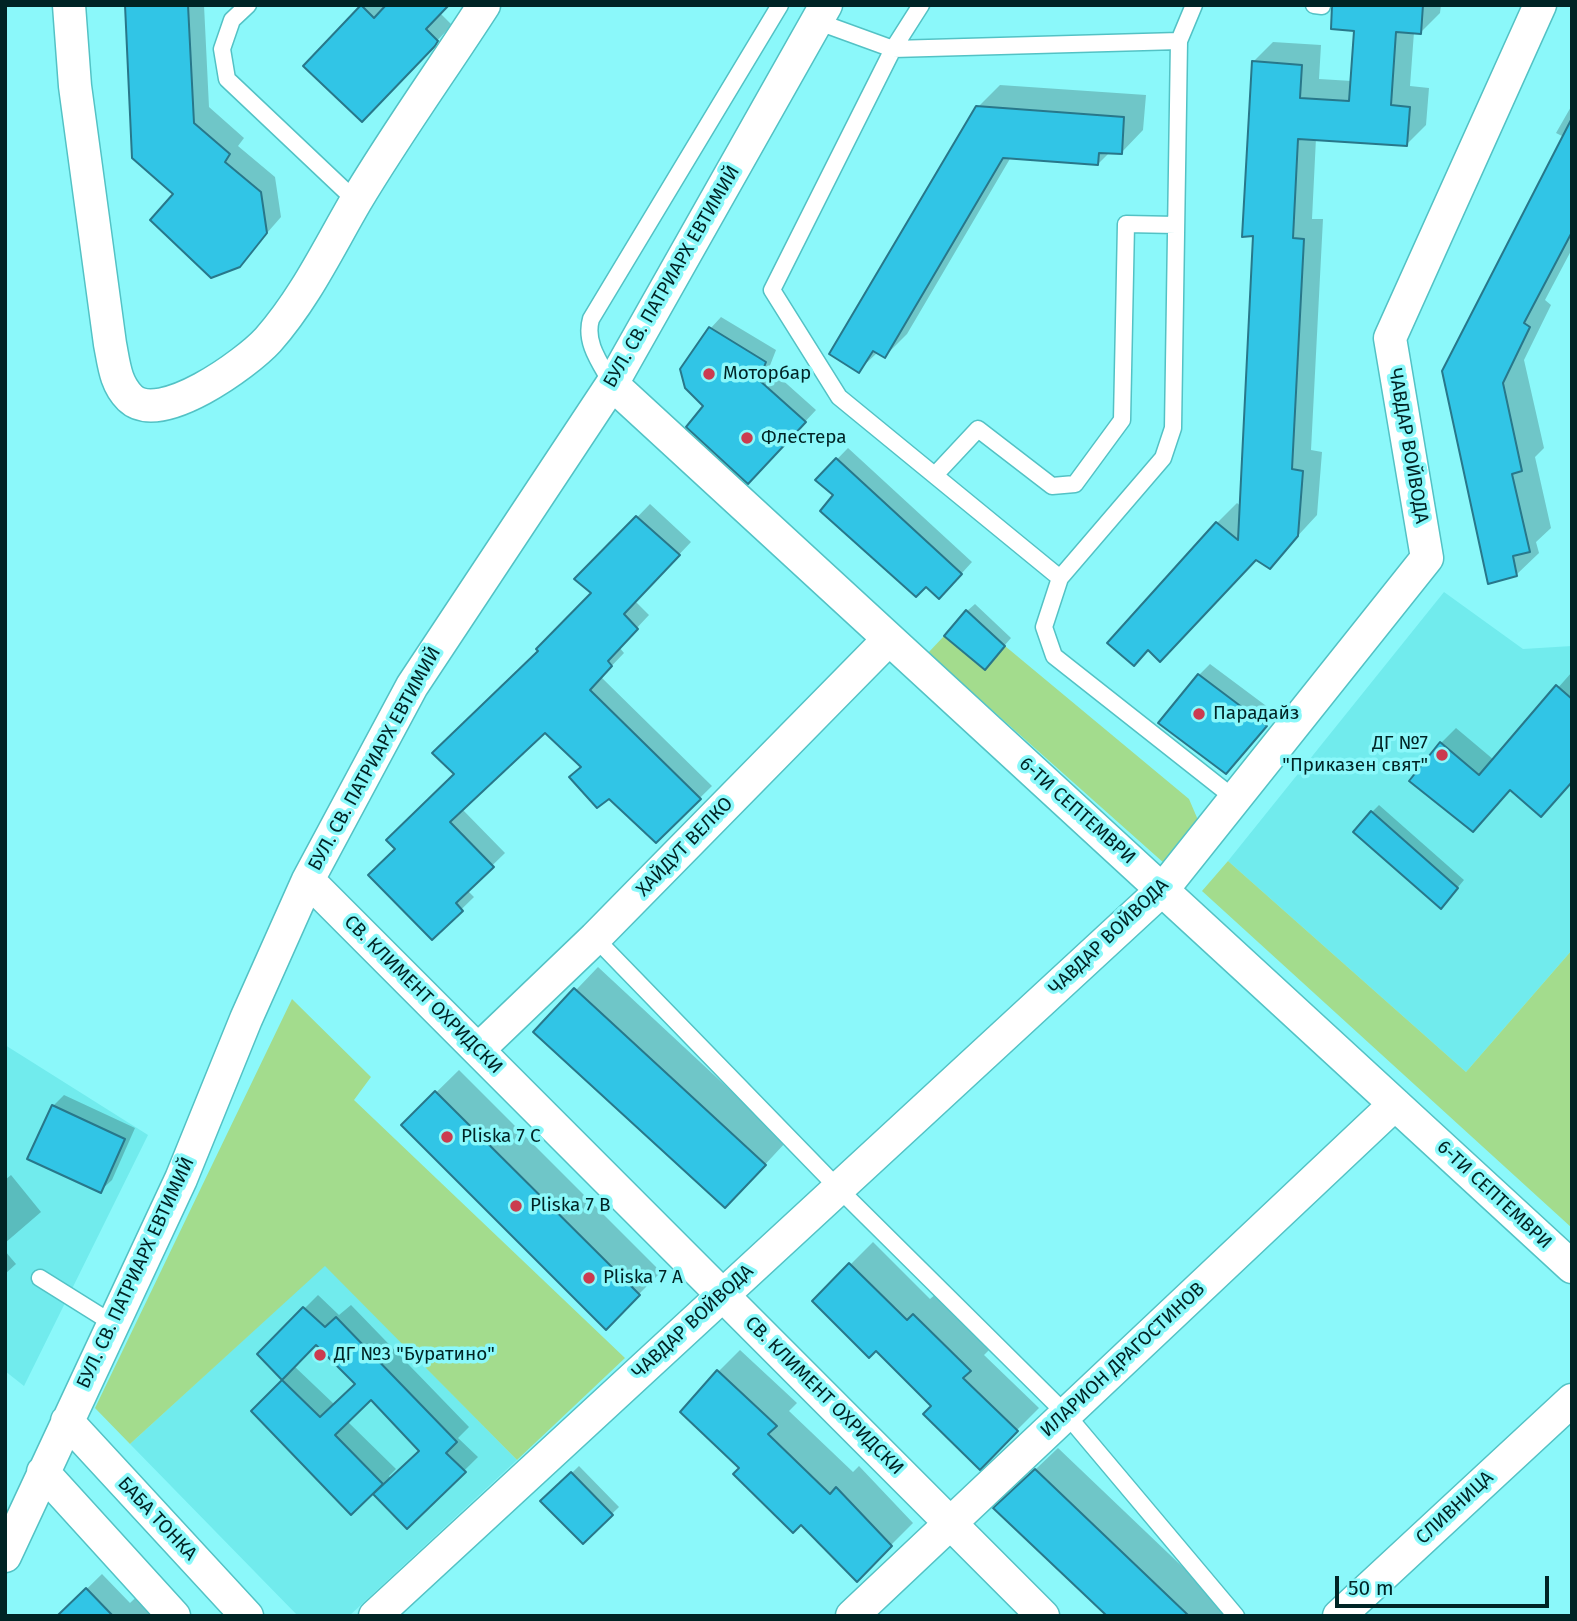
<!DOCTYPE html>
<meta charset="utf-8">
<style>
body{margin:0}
#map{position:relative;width:1577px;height:1621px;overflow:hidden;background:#8bf8fa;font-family:"Fira Sans",sans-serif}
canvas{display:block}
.frame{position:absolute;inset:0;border:7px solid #002425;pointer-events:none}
.scale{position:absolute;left:1335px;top:1576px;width:214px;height:32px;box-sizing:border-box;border:4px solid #002425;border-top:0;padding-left:9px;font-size:21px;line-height:24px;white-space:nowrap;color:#002425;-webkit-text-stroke:5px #8bf8fa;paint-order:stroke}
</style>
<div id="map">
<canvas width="1577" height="1621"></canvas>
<div class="frame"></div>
<div class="scale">50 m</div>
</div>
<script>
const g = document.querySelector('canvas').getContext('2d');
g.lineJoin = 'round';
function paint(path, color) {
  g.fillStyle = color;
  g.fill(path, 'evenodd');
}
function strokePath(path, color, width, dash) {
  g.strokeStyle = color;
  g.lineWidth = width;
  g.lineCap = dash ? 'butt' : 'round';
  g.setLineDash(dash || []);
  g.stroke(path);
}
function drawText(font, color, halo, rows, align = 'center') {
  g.font = font + ' "Fira Sans",sans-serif';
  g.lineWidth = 7;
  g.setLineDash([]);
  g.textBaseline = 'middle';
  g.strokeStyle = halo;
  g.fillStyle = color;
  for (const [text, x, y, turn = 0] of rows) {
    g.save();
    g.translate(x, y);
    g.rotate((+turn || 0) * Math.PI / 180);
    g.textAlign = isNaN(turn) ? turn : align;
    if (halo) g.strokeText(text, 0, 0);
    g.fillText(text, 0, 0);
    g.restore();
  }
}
const built = new Path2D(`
 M1444,592L1523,649L1572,646V950L1466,1072L1228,861Z
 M5,1045L148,1135L24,1386L5,1371Z
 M325,1265L517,1460L349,1616H298L130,1444Z`);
const green = new Path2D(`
 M944,636L985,669L1005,646L1189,799L1198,820L1165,864L928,653Z
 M1228,861L1466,1072L1572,950V1228L1202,891Z
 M292,999L371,1077L354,1100L625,1358L517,1460L325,1266L130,1444L95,1408Z`);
const shadow = new Path2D(`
 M127,5H204L209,107L244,138L238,146L275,177L281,217L239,265L175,194Z
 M363,5H448L440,13L452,25L362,120L305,66Z
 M1334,5H1441L1440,13L1421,32H1414L1410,86L1429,88L1426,125L1406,145L1316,138L1312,219H1323L1311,450L1322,452L1317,515L1269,567L1217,523L1237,503L1242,507L1255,234L1253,62L1273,42L1321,45L1319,79L1352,81L1356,29Z
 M1000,85L1146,95L1143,130L1121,153L1110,152L1098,164L1011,157L907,334L885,356L878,352L859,370L978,107Z
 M1572,105V249L1545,300L1551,305L1524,360L1544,448L1535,457L1551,528L1536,542L1539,553L1516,575L1444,371L1564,137L1556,133Z
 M721,317L776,350L769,368L816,410L759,471L710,329Z
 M848,448L972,562L951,585L817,480Z
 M650,504L691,542L635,601L649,615L619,647L624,653L601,677L712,786L656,841L545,730L461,808L505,853L467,890L474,897L432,938L397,849L456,774L541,651L594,592L577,579Z
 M975,604L1011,638L992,660L967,611Z
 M1210,664L1277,714L1237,760L1199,675Z
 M1572,672V782L1511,788L1488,815L1441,743L1456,728L1494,760Z
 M1379,805L1464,880L1448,899L1372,812Z
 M598,967L786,1142L747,1184L536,1032Z
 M459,1070L661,1272L606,1327L403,1125Z
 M64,1095L135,1128L112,1180L100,1191L53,1106Z
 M11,1175L41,1212L5,1243V1180Z
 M873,1242L930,1299L937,1293L991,1348L984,1355L1039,1408L980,1467L934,1406L876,1349L814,1301Z
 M5,1251L16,1264L5,1274Z
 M318,1295L339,1315L351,1305L469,1427L458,1438L478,1457L407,1527L378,1486L254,1411L284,1380L259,1354ZM316,1343L357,1383L335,1405L294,1366ZM371,1397L421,1450L391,1479L389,1476L396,1469L347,1421Z
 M740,1350L797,1403L789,1411L853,1472L859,1466L913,1523L857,1579L801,1523L741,1468L718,1372Z
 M1058,1448L1234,1616H1110L1018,1486Z
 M579,1466L619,1507L583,1542L543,1501Z
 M102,1574L130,1603L147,1587L174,1616H59Z`);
const building = new Path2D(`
 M125,5H188L194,123L230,154L225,162L261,192L267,233L240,267L211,278L150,220L173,194L132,158Z
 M361,5L374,18L386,5H449L426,29L438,41L435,46L362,122L303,66Z
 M1332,5H1423L1421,34L1396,32L1391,105L1410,107L1407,146L1298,139L1293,238L1304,239L1292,469L1303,471L1298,536L1270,569L1256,560L1160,662L1148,650L1134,666L1107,643L1216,522L1238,540L1253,236L1242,237L1252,61L1302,65L1300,98L1349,101L1354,31L1331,29Z
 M976,106L1124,117L1122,154L1099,153L1098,165L1003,158L885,358L873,351L859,373L829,354Z
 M1572,118V232L1524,323L1530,327L1503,383L1522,471L1512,474L1530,552L1513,556L1517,576L1488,584L1442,371Z
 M709,327L766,362L759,380L806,422L748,484L686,427L703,406L685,388L680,369Z
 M836,458L962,574L939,599L926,587L916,597L820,511L833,495L815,480Z
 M636,516L680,555L624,614L638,629L608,661L612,666L590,690L701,799L656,843L609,799L597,808L569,777L581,767L545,733L450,822L494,867L456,903L463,911L432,940L368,875L395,849L386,840L454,774L432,753L538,651L536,649L591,593L574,579Z
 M966,610L1005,646L985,670L944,636Z
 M1198,674L1267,726L1226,774L1158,723Z
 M1556,685L1572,699V782L1541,817L1510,790L1473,832L1409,781L1440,742L1479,775Z
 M1371,811L1458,888L1441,909L1353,832Z
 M574,988L766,1165L725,1208L533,1032Z
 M435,1091L640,1295L606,1330L401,1125Z
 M52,1105L125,1139L101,1193L27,1159Z
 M849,1263L907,1320L913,1314L971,1371L963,1378L1018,1431L980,1470L923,1414L931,1406L876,1351L869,1358L812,1301Z
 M303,1307L325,1327L336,1317L457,1442L446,1453L466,1472L407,1529L373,1494L419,1451L371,1400L335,1435L383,1484L351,1515L251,1411L282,1380L257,1354ZM316,1345L355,1384L320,1417L282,1380Z
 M717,1370L777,1426L768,1434L830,1494L836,1487L892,1546L857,1582L801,1525L793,1533L733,1474L739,1468L680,1412Z
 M1035,1469L1189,1616H1107L993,1508Z
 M571,1472L613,1515L583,1544L540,1501Z
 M86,1588L113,1616H57Z`);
const service = new Path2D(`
 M248,5L232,20L222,49L227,79L356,201
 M921,5L893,49L772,290L839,397L1060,578L1044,627L1054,656L1234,798
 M1314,5L1322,6
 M816,21L893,49L1179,41L1173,428L1163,458L1060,578
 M1179,41L1194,5
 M612,384C601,364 584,343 591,319L780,5
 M935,475L978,429L1052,486L1075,484L1122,420L1126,224L1176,225
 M595,938L838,1188L1066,1414L1236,1616
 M40,1278L112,1323`);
const minor = new Path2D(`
 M69,5L75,86L110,344C114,364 115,383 130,398C160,427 247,363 268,340C305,298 328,249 356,201C396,134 442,70 484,5
 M612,384L1572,1267
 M308,880L1043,1616
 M478,1050L595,938L889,639
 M67,1421L247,1616
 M43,1472L174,1616
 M5,1556L181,1179L246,1019L308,880L412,686L612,384L826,5
 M375,1616L1163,889L1427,558L1390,338L1540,5
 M852,1616L1395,1104
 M1339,1616L1572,1400`);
const markers = [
 [709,374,7,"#cb3b4f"],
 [747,438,7,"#cb3b4f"],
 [1199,714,7,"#cb3b4f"],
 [1442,755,7,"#cb3b4f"],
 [447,1137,7,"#cb3b4f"],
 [516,1206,7,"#cb3b4f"],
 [589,1278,7,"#cb3b4f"],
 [320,1355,7,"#cb3b4f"]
];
const streetNames = [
 ["БУЛ. СВ. ПАТРИАРХ ЕВТИМИЙ",672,277,-60],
 ["ЧАВДАР ВОЙВОДА",1408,446,80],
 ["БУЛ. СВ. ПАТРИАРХ ЕВТИМИЙ",375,759,-61],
 ["6-ТИ СЕПТЕМВРИ",1077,811,42],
 ["ХАЙДУТ ВЕЛКО",685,847,-46],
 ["ЧАВДАР ВОЙВОДА",1109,937,-44],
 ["СВ. КЛИМЕНТ ОХРИДСКИ",423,995,45],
 ["6-ТИ СЕПТЕМВРИ",1494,1195,43],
 ["БУЛ. СВ. ПАТРИАРХ ЕВТИМИЙ",136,1273,-65],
 ["ЧАВДАР ВОЙВОДА",693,1322,-43],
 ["ИЛАРИОН ДРАГОСТИНОВ",1123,1360,-43],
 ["СВ. КЛИМЕНТ ОХРИДСКИ",824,1396,45],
 ["СЛИВНИЦА",1455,1508,-43],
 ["БАБА ТОНКА",157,1519,47]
];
const poiNames = [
 ["Моторбар",723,374],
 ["Флестера",761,438],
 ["Парадайз",1213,714],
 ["ДГ №7",1428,744,"right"],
 ["\"Приказен свят\"",1428,766,"right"],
 ["Pliska 7 C",461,1137],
 ["Pliska 7 B",530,1206],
 ["Pliska 7 A",603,1278],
 ["ДГ №3 \"Буратино\"",334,1355]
];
paint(built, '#71ebed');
paint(green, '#a3dc8d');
paint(shadow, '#0003');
paint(building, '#31c5e6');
strokePath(building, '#28778a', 2);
strokePath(service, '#53c2c5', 19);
strokePath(minor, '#53c2c5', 35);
strokePath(service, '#fff', 16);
strokePath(minor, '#fff', 32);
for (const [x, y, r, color] of markers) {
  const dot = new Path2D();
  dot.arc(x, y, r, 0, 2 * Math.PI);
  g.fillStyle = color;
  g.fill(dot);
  strokePath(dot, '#8bf8fa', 2.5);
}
drawText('19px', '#002425', '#8bf8fa', streetNames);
drawText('19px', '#002425', '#8bf8fa', poiNames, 'left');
</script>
